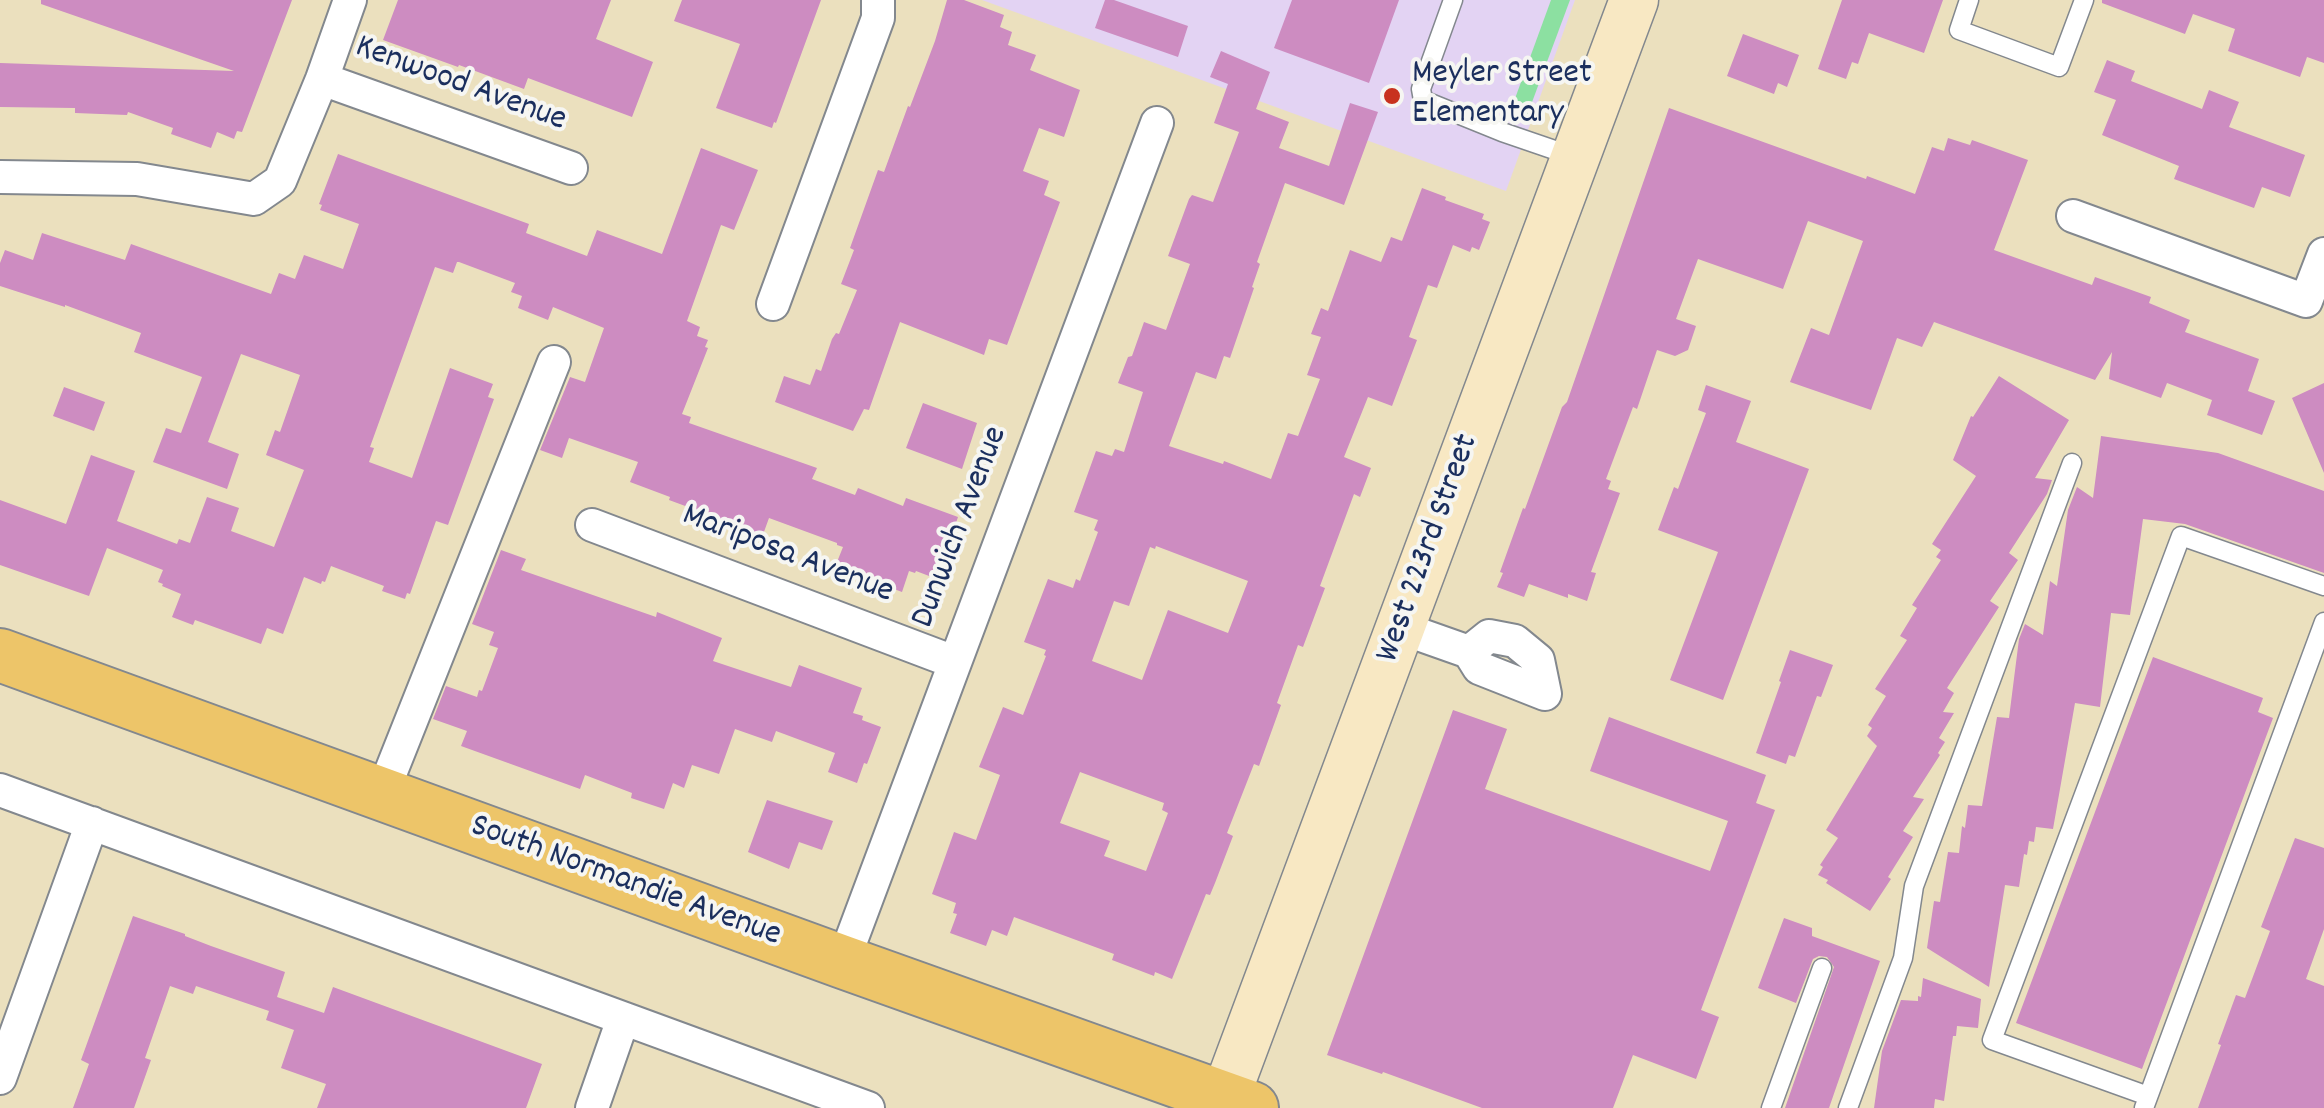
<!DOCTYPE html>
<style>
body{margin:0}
canvas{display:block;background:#ebe0be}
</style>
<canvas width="2324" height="1108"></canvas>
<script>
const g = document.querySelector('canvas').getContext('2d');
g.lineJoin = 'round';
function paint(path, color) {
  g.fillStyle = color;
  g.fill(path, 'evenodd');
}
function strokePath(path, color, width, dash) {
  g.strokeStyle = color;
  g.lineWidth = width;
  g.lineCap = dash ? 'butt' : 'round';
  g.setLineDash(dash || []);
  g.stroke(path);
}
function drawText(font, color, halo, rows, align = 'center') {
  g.font = font + ' Dekko,sans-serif';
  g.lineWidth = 8;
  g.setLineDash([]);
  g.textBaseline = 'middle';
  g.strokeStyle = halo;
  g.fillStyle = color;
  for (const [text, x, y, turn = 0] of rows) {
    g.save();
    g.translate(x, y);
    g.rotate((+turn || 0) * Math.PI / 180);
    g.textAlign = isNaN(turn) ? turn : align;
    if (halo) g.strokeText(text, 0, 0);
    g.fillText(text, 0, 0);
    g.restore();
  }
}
const built = new Path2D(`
 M982,0H1575L1506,191Z`);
const green = new Path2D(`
 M1551,0H1570L1525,121L1509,115Z`);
const building = new Path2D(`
 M41,0H292L242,132L237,131L234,139L217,132L211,148L171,134L173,128L128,112L127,115L75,113V108L0,107V63L234,71L41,4Z
 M398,0H611L596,39L653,62L632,117L528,78L524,89L459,65L458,67L383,40Z
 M682,0H821L776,123L774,122L772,128L716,108L740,44L674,21Z
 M947,0H964L1004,15L1000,27L1012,32L1008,45L1036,55L1030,70L1080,90L1064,137L1039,128L1023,171L1049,181L1044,195L1060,202L1007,345L989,339L984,355L900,322L869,410L864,409L853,431L775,402L784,376L810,385L816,369L821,371L832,339L836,333L839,334L857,290L841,284L854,250L850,248L878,170L884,172L908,106L910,107L935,41Z
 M1105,0H1114L1188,26L1178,57L1095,28Z
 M1292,0H1399L1369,83L1274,48Z
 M1842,0H1943L1924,53L1869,33L1858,64L1852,62L1846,79L1818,69Z
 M2102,0H2324V63L2307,57L2300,77L2228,51L2235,29L2193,14L2185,34L2102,3Z
 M1743,34L1799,55L1787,87L1778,83L1774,94L1727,76Z
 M1221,51L1270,72L1256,109L1289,122L1279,148L1329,166L1350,103L1378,112L1344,205L1285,183L1257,262L1260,264L1252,287L1254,288L1230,358L1224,356L1216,379L1196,372L1169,446L1223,464L1224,461L1271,479L1288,433L1298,436L1320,379L1307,375L1321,337L1311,334L1321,308L1328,311L1350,250L1381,262L1391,237L1402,241L1422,188L1446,197L1445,200L1484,214L1482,219L1490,222L1479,250L1472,247L1470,252L1453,245L1437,288L1428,285L1409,337L1417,340L1392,406L1368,397L1344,457L1371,468L1360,497L1354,494L1320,586L1325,588L1303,647L1298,645L1277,703L1281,705L1259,766L1254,764L1227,833L1233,836L1215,883L1210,895L1206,894L1172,979L1155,972L1154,976L1112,960L1114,954L1014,917L1007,936L992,930L986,946L950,933L957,914L953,913L956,903L932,894L954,832L976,840L1000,775L979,767L1003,707L1023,715L1046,656L1044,655L1046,650L1024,642L1048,579L1073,588L1076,579L1080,581L1098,532L1094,530L1098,520L1074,512L1096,451L1112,456L1115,449L1124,452L1143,392L1118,383L1128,357L1132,356L1144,322L1166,330L1190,264L1168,256L1189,199L1192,195L1213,202L1239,132L1214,123L1228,84L1210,77ZM1156,546L1248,581L1228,633L1168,610L1142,680L1092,661L1114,601L1129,606L1150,547L1155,549ZM1080,772L1164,803L1162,810L1168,813L1146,871L1104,856L1110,841L1060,823Z
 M2107,60L2135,71L2131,81L2202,109L2209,90L2239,102L2229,127L2305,155L2290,197L2262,187L2254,208L2174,179L2179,166L2102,135L2116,100L2094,92Z
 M1669,108L1866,179L1867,176L1915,194L1932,147L1944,151L1948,138L1970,145L1972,140L2028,160L1994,250L2092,285L2095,277L2151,297L2149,303L2190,320L2185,332L2259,359L2248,391L2275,401L2262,435L2207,415L2212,400L2167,383L2161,398L2109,379L2112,352L2095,380L1934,322L1922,347L1897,338L1871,410L1790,382L1811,328L1829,335L1863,241L1808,221L1783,289L1698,259L1676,319L1696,326L1688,350L1675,356L1657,350L1637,409L1633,407L1606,479L1611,481L1608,489L1620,493L1591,572L1596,573L1587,601L1568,594V598L1529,584L1524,597L1497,587L1503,573L1500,572L1523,508L1525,509L1562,407L1567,402Z
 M701,148L758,170L734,230L721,225L687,321L700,327L697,336L708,340L705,347L708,348L682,414L691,417L689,423L817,468L812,479L855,495L858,488L903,506L906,498L958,517L937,579L916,571L915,573L909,571L902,592L835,567L843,547L837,545V543L769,518L761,540L758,539L757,541L733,531L734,524L669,500L670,497L630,482L638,462L569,438L562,458L540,450L570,377L585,382L604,328L553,307L548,320L518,308L522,296L511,292L515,283L459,262H457L453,273L435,267L370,447L374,448L369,462L412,478L450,368L493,384L488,397L494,399L448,525L436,521L410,594L407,593L405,599L382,591L384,586L331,566L325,582L322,581L321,584L304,577L283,634L267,628L261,644L195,620L193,625L172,617L181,594L162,586L163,584L158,582L163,570L107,548L89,596L0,565V500L66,524L91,455L135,471L117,521L177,544L179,539L190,543L207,497L239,508L231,531L274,547L304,470L266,455L275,430L280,432L300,375L241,354L208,442L239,454L227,489L153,462L166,428L181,433L202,377L134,352L141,333L65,305V307L0,286V263L5,250L33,260L42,233L125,260L131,244L271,294L279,273L295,279L304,255L343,269L359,224L320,210L322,205L319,204L338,154L529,224L526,233L587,256L597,230L662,254Z
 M1999,376L2069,420L2035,478L2052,480L2047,494L2009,553L2018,560L1990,601L1999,607L1947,688L1954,693L1943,712L1954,713L1939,738L1945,742L1938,753L1940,755L1913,797L1924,799L1903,831L1913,837L1888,877L1891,879L1870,911L1826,883L1828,880L1818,875L1823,867L1820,865L1838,838L1826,830L1877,746L1867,736L1872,728L1868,725L1886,696L1875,689L1907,640L1900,636L1917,608L1912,605L1941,560L1936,557L1941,550L1932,544L1976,476L1953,460L1971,416L1973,417Z
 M2324,383V473L2292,398Z
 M1706,385L1751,401L1736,442L1809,469L1723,700L1670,680L1718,552L1658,530L1674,487L1678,489L1706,413L1698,410Z
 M64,387L105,402L94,431L53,416Z
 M923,403L977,423L962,469L906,448Z
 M2101,436L2218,453L2324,491V573L2185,524L2143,519L2130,615L2111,613L2100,707L2075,703L2053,829L2036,827L2034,842L2029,841L2027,855L2024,854L2019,887L2005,885L1989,987L1927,948L1934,901L1940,902L1948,852L1959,853L1962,826L1965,828L1968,805L1982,806L1997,717L2009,718L2019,639L2025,624L2043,635L2050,581L2057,586L2068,510L2077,487L2093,498Z
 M501,550L526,559L521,570L656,617L657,612L722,638L713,661L791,687L799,665L862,688L853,713L863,716L862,720L881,727L867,764L864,763L857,783L828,772L835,753L776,731L772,742L735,729L719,774L692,765L684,788L673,783L664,809L631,798L632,793L585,775L580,789L461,746L467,731L433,719L446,686L477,697L479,690L482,691L498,648L489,645L494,632L472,624Z
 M1790,650L1833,665L1821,697L1817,696L1795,757L1789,755L1786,764L1756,753L1781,682L1779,681Z
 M2153,657L2263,698L2258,712L2273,718L2142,1069L2016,1023Z
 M1453,710L1507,729L1485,789L1710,871L1728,821L1590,771L1609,717L1766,775L1756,803L1775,810L1701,1010L1719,1017L1696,1079L1633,1055L1613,1108H1482L1383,1072L1382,1074L1327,1055Z
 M767,800L833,821L822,850L799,842L789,869L748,852Z
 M2295,838L2324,848V929L2306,979L2324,986V1108H2198L2221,1045L2218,1044L2236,995L2245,998L2270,931L2261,927Z
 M133,916L185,934V936L211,946L285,972L277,997L324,1013L333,987L542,1064L526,1108H317L326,1084L281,1068L294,1030L266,1020L269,1011L196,986L193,994L170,986L145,1058L151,1060L134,1108H73L89,1064L81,1060Z
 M1784,918L1812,928V936L1880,961L1829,1108H1785L1834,967L1827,957L1819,956L1813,959L1796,1003L1758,988Z
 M1923,978L1981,999L1978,1028L1957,1026L1956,1036H1953L1944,1101L1935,1099L1934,1108H1874L1882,1051L1901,1000L1918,1001V996L1921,997Z`);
const service = new Path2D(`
 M1453,0L1421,89L1423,100L1502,132L1575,157
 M1969,0L1959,30L2059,67L2084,0
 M2148,1096L1992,1040L2181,536L2324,586
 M1771,1108L1822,968
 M1848,1108L1903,958L1914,886L2072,463
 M2144,1108L2324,622`);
const minor = new Path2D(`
 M322,79L571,168
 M0,177L137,179L254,199L280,181L322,79L350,0
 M2073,216L2306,301L2324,254
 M773,304L878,18V0
 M592,525L954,662
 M1401,628L1469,652L1479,668L1545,694L1538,660L1515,641L1489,636L1469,652
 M0,790L868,1108
 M382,794L554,362
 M843,962L1157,123
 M0,1078L92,823
 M592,1108L623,1019`);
const secondary = new Path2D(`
 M1221,1108L1634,0`);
const primary = new Path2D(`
 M0,655L843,962L1252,1108`);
const markers = [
 [1392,96,10,"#c8321e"]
];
const poiNames = [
 ["Meyler Street",1412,76],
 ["Elementary",1412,116]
];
const streetNames = [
 ["Kenwood Avenue",460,86,20],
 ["Dunwich Avenue",962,528,-69],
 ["West 223rd Street",1430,549,-70],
 ["Mariposa Avenue",787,556,21],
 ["South Normandie Avenue",625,883,20]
];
paint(built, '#e3d3f3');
paint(green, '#8ce0a1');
paint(building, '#cd8cc1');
strokePath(service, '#83888e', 21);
strokePath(minor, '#83888e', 36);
strokePath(secondary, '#83888e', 51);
strokePath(primary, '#83888e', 56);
strokePath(service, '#fff', 18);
strokePath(minor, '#fff', 32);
strokePath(secondary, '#f8e8c3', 48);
strokePath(primary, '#edc569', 52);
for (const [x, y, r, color] of markers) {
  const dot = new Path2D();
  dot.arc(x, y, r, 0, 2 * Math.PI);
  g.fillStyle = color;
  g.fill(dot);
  strokePath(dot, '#f6f6f2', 4);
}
drawText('35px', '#1b2f5e', '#f6f6f2', poiNames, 'left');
drawText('35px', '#1b2f5e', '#f6f6f2', streetNames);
</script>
